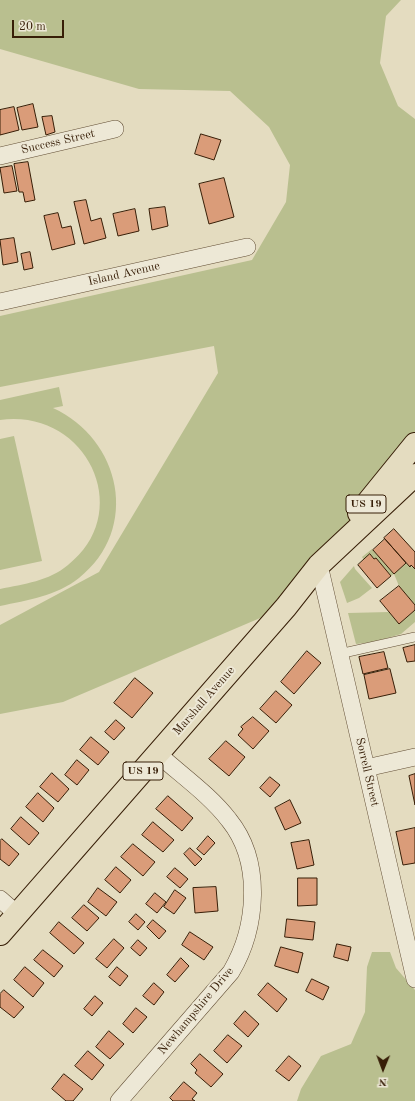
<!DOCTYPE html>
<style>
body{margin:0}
#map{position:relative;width:415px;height:1101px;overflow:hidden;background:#e4dcc0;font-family:"Old Standard TT",serif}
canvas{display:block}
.north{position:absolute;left:363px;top:1049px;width:40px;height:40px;-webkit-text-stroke:3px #ede8d6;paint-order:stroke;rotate:181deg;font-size:11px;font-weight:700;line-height:16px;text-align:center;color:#371e07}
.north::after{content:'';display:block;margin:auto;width:14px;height:18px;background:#371e07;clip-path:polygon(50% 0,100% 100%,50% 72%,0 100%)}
.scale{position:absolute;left:12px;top:20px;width:52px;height:18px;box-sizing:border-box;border:2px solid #371e07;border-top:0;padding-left:5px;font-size:12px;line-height:14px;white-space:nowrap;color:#371e07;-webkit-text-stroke:3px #ede8d6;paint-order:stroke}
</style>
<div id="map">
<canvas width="415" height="1101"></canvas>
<div class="north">N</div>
<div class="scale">20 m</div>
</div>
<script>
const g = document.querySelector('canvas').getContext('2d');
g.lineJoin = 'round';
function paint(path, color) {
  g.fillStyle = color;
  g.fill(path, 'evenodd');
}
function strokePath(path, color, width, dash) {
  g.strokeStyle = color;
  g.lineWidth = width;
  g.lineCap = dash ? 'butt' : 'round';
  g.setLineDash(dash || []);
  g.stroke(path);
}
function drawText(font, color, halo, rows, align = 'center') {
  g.font = font + ' "Old Standard TT",serif';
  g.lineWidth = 4;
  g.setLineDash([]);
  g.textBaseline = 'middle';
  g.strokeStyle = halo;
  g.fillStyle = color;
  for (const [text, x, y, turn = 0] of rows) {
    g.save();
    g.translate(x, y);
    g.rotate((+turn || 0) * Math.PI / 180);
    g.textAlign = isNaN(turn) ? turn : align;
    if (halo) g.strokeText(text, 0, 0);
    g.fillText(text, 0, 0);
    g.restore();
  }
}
const green = new Path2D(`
 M0,0H401L386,16L380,63L398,106L415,119V444L286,607L63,702L0,714V625L99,572L218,373L214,346L0,387V316L252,260L286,202L290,165L269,127L230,91L139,89L0,49Z
 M59,387L63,406L53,408C121,439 141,529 79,578C56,596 28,600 0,606V589C24,584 49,581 68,565C136,512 87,408 0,420V400Z
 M14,436L42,561L0,570V439Z
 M372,549L394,574L406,563L415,569V605L399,586L394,574L391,576L376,558L374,559L370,555L364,560L362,557Z
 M354,566L355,569L372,588L359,598L347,603L340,582Z
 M415,610V622L401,634L374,642L356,644L348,613L389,612L399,623Z
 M372,952H390L396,968L415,990V1101H297L301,1089L321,1056L351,1044L365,1012L367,967Z`);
const building = new Path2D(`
 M33,104L38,127L22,130L17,108Z
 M14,107L19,130L0,135V110Z
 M52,116L55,132L46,135L42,117Z
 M201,134L221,140L214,160L195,154Z
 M28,162L35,200L25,202L23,192H19L14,164Z
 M12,166L17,191L4,193L0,168Z
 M224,178L234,217L209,224L199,184Z
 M86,200L91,221L101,218L106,238L84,244L74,202Z
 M165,207L168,226L152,230L149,209Z
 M135,209L139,231L118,236L113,214Z
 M58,213L62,228L71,226L75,244L52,250L44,216Z
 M14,238L18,262L3,265L0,240Z
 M30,252L33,268L24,270L21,254Z
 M394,529L415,552V569L411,565L410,567L384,538Z
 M385,539L406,563L394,574L373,550Z
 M370,554L374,559L376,558L391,576L377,588L358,565Z
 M399,586L415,605V610L399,624L380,601Z
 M415,645V661L407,662L403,648Z
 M307,651L321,663L294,694L281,682Z
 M384,652L388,668L363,674L359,657Z
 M390,669L396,693L369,699L364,675Z
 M135,678L153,693L132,718L114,703Z
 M276,691L292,705L276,723L260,709Z
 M253,717L269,731L253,749L238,735L243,729L241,727Z
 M116,720L125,728L114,740L105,732Z
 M91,737L109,752L98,765L80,750Z
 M226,741L245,757L229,776L209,759Z
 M77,760L89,770L77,785L65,775Z
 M52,773L69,789L58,802L40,787Z
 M415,774V805L409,776Z
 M270,777L280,785L270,797L260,788Z
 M38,793L54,808L43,822L26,807Z
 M168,796L193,818L182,831L156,809Z
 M290,800L301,823L285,830L275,808Z
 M21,817L39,833L29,845L11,829Z
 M153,822L174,840L163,852L142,835Z
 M415,828V863L403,865L396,832Z
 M208,836L215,843L204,855L197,849Z
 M2,839L19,854L9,866L0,859V841Z
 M309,840L314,865L297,869L291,843Z
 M133,844L155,862L143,876L121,857Z
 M190,848L202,859L195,866L184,854Z
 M116,867L131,880L120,893L105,880Z
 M175,868L188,879L180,888L167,877Z
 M298,878H317V905L298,906Z
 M216,887L218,911L195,913L193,888Z
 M98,888L117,902L106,916L88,902Z
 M175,890L186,898L174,914L164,907Z
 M155,893L166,902L157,913L146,904Z
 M84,905L99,918L87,931L72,918Z
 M136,914L145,922L138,930L129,922Z
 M287,919L315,922L313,940L285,937Z
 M153,920L166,931L159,939L147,927Z
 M59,922L84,943L74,954L50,933Z
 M190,932L213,947L204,960L182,945Z
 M114,939L124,948L107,968L96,959Z
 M138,940L147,948L140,956L131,948Z
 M337,944L351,947L348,961L334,957Z
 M281,947L303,953L298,973L275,966Z
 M43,950L63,966L54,977L34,960Z
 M181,958L189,966L175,982L167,975Z
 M25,967L44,983L33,997L14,980Z
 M117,967L128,976L120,986L109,977Z
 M312,979L329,987L323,1000L306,991Z
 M154,983L164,992L154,1005L143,996Z
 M268,983L287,999L277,1012L258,995Z
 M4,990L24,1007L14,1018L0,1007V994Z
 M95,996L103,1003L92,1016L84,1009Z
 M136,1008L147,1017L133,1033L123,1024Z
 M245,1011L259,1024L248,1037L234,1024Z
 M109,1031L124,1044L110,1059L96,1047Z
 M228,1035L242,1046L227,1063L214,1051Z
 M88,1051L104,1065L92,1080L75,1066Z
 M200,1054L223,1074L211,1087L195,1073L197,1070L191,1064Z
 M289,1056L301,1066L289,1081L276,1071Z
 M64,1074L83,1089L73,1101H66L52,1089Z
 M184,1082L197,1093L192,1099L195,1101H173L170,1098Z`);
const service = new Path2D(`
 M339,654L415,637`);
const minor = new Path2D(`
 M0,156L115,129
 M0,302L247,247
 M319,565L415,979
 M366,768L415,757
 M0,899L17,914
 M119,1101L231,972C257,928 263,862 229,820C210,795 181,775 158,754`);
const primary = new Path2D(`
 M359,513L415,444
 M0,934L286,607L319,565L415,475`);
const shields = [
 [366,504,40],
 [143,771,40]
];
const shieldNames = [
 ["US 19",366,504],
 ["US 19",143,771]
];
const streetNames = [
 ["Success Street",58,142,-13],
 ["Island Avenue",124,274,-13],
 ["Marshall Avenue",204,701,-49],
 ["Sorrell Street",367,772,77],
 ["Newhampshire Drive",196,1011,-50]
];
paint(green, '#b9bf8f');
paint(building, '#da9c79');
strokePath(building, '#371e07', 1);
strokePath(service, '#624e35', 10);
strokePath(minor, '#624e35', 18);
strokePath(primary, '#371e07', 24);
strokePath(service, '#ede8d6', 9);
strokePath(minor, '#ede8d6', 17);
strokePath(primary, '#e4dcc0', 22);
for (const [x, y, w] of shields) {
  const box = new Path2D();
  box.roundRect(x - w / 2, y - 9, w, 18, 3);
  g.fillStyle = '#ede8d6';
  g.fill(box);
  strokePath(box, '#371e07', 1);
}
drawText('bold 11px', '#371e07', null, shieldNames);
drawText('12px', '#371e07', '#ede8d6', streetNames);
</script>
